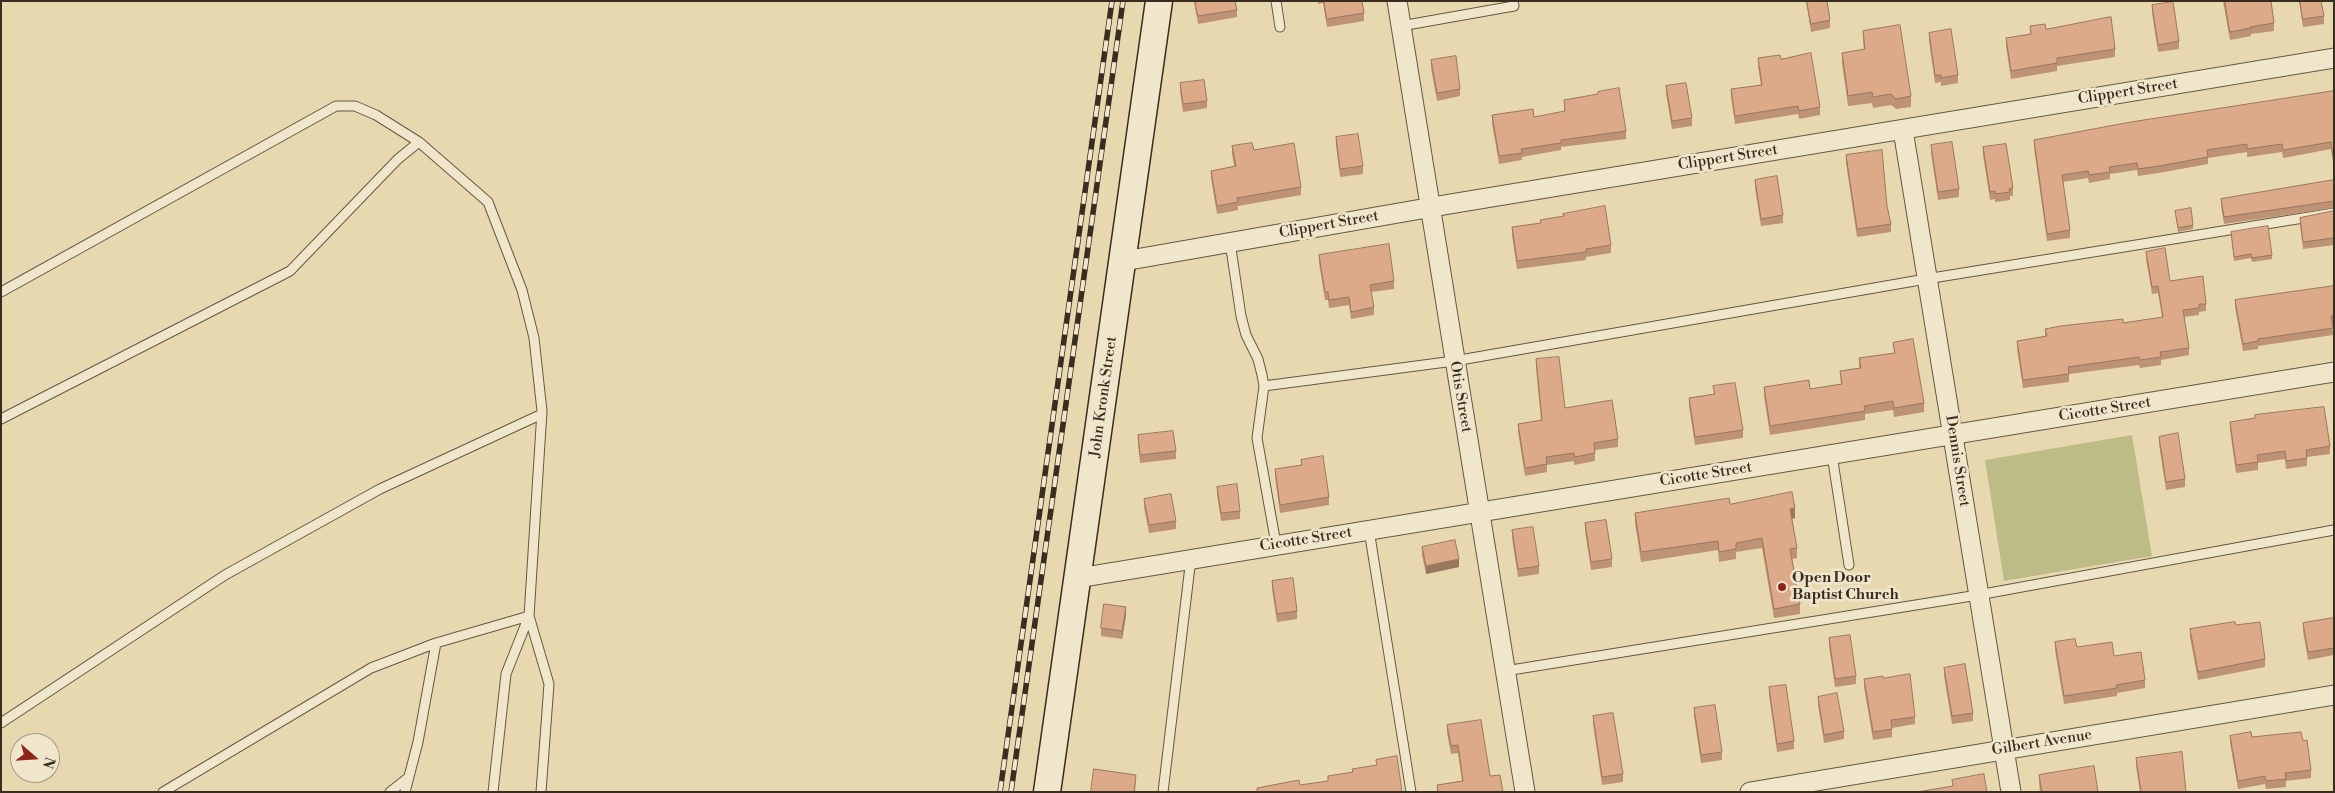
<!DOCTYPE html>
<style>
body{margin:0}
#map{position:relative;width:2335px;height:793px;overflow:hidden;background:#e8d8b0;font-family:"Libre Bodoni",serif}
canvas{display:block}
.frame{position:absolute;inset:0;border:2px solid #392d20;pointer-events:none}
.north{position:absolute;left:10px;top:733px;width:50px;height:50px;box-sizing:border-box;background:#f0e6cc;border:1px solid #a79c87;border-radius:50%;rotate:109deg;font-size:14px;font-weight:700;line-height:20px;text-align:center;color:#392d20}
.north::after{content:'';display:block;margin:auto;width:18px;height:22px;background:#8f2418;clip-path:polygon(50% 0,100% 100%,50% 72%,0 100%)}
</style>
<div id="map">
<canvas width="2335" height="793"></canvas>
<div class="frame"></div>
<div class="north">N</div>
</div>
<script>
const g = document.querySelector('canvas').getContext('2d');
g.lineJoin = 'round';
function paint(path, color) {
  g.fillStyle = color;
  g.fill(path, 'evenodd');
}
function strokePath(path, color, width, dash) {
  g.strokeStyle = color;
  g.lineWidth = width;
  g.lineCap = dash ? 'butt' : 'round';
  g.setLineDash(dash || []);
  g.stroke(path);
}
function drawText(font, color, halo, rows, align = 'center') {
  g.font = font + ' "Libre Bodoni",serif';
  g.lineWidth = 5;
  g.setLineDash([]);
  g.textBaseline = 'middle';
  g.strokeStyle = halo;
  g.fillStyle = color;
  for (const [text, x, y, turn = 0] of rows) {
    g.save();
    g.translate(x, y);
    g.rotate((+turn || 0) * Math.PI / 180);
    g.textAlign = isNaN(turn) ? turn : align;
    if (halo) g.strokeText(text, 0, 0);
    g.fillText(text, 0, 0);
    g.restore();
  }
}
const green = new Path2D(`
 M2132,435L2152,556L2004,581L1985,460Z`);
const lane = new Path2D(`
 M1276,1L1280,27
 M1401,26L1514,6L1513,1
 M1230,242L1241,316L1246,335L1258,359L1262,375L1264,386L1257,438L1276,544
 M1,292L336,106H355L376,115L419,142
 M1264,386L1454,361L1926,279L2334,213
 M1,419L290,271L398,159L419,142L488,202L522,290L534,338L542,411L529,616L506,674L493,792
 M1832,455L1849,565
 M1369,530L1411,792
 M529,616L549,684L541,792
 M1505,671L1978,595L2334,530
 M1,723L225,575L380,489L542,414
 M163,792L371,668L436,643L529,616
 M390,792L409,777
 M405,792L418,742L436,643
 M1163,792L1191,558`);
const street = new Path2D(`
 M1397,1L1525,792
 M1903,130L2011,792
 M1124,261L1450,204L2334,58
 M1078,578L2334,372
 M1750,792L2334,695`);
const secondary = new Path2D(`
 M1047,792L1159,1`);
const rail = new Path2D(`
 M1000,792L1112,1
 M1011,792L1123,1`);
const wall = new Path2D(`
 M1194,1H1235L1237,10V17L1198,24Z
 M1318,1H1362L1364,13V21L1327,27L1323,3L1318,4Z
 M1806,1H1827L1830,20V28L1811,32Z
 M2223,1H2271L2274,23V31L2251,34V36L2230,40Z
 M2299,1H2321L2324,16V24L2303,27Z
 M2152,5L2179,41V49L2158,52L2152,13Z
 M2030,26L2046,29L2115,49V57L2057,66V71L2011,79L2006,46V38L2030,34Z
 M1863,31L1911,96V107L1896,109L1891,105L1873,108L1872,103L1848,106L1842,63V53L1864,50L1863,41Z
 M1929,33L1958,75V83L1941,86V82L1935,83L1929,41Z
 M1758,58L1781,59L1820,107V115L1799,119L1798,114L1735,124L1731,97V89L1761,85L1758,66Z
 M1431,60L1460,89V96L1437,101L1431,68Z
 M1180,83L1207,101V108L1183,112L1180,91Z
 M1666,86L1692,118V126L1672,129L1666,94Z
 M2334,91V170L2331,149L2283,158L2282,152L2247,157V152L2208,158V164L2159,173L2138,176L2137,170L2110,174V179L2089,183L2088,178L2063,182L2070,230V238L2047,241L2034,148V140Z
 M1564,100L1626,131V139L1561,147V150L1522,157V160L1499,164L1492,123V115L1534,117L1564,112Z
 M1336,137L1363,166V174L1340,177L1336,145Z
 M1931,145L1959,189V197L1938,200L1931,153Z
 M1232,146L1254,150L1301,187V195L1238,206V210L1217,214L1211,178V171L1234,166L1232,154Z
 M1983,147L2013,188V196H2010V200L1995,202V199L1990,200L1983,155Z
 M1846,155L1887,206L1891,224V232L1857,237L1846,163Z
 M1755,180L1783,215V223L1761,226L1755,188Z
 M2334,180V208L2224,224L2221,206V199Z
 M2175,211L2193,225V229L2178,232Z
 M2334,211V245L2303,249L2300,225V218Z
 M1512,227L1611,245V253L1586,257V260L1517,269L1512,235Z
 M2231,232L2272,255V259L2252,262L2251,258L2234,261Z
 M2146,252L2170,281L2206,304V311L2199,312V315L2184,317L2189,348V355L2161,360V365L2140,368L2139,365L2069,374V382L2023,388L2017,349V341L2045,337V329L2123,323L2162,317L2158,293L2152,294L2146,259Z
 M1319,255L1394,281V289L1371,292L1374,307V315L1351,319L1349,305L1329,308L1328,300H1325L1319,263Z
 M2334,286V323L2332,324L2333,335L2258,346V349L2243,351L2235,307V300Z
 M1893,343L1924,403V412L1894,417L1893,410L1865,414V420L1770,435L1764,396V387L1810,389L1841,384L1840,371L1859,368V358L1894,353Z
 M1536,359L1565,408L1618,439V447L1595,450V461L1574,465V461L1547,465V472L1525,476L1518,432V424L1541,420L1536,367Z
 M1713,386L1743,430V438L1695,445L1689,406V398L1714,394Z
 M2230,422L2330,446V454L2307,457V466L2286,469L2285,459L2258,463V470L2236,473L2230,430Z
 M1138,435L1176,451V459L1140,463L1138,443Z
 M2159,437L2185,479V487L2166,490L2159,444Z
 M1301,460L1329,497V505L1280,513L1275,477V469L1301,465Z
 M1217,487L1240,511V519L1221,521L1217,495Z
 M1144,499L1176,521V529L1149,533L1144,507Z
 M1730,504L1795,518L1792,519L1797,548V558L1792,559L1800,604V614L1774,618L1762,548L1736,552V559L1719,562L1718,550L1641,562L1635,523V513Z
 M1585,523L1612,559V567L1591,570L1585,531Z
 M1512,530L1539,566V574L1518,577L1512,538Z
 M1422,547L1459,567L1426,574L1422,555Z
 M1272,581L1297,611V619L1277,622L1272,589Z
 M1126,615L1122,639L1101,636V628Z
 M2334,618V655L2308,660L2303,631V623Z
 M2236,625L2265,659V667L2198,680L2190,637V629Z
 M1829,638L1856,676V684L1835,687L1829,646Z
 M2055,642L2114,656L2145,680V688L2117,693V696L2064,704L2055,650Z
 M1944,668L1973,713V721L1952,724L1944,676Z
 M1864,679L1915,717V724L1892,728V737L1873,740L1864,687Z
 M1769,687L1794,741V749L1777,752L1769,695Z
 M1818,697L1844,731V739L1824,743L1818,705Z
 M1694,708L1722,752V760L1701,763L1694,716Z
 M1593,716L1623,774V782L1602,785L1593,724Z
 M1447,725L1490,776L1503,792H1437V785L1462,781L1458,753L1451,754L1447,733Z
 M2230,736L2303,741L2311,770V778L2286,781V787L2266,789L2265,784L2238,789L2230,743Z
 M2136,758L2186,792H2140L2136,766Z
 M2039,775L2098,792H2040L2039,783Z`);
const shadedWall = new Path2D(`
 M1795,508V518L1790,519V509Z
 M1459,559V567L1426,574V566Z
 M1126,607V615L1122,639V631Z
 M1136,775L1135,792H1134Z`);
const building = new Path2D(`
 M1195,1H1235L1237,10L1198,16Z
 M1324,1H1362L1364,13L1327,19Z
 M1807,1H1827L1830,20L1811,24Z
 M2225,1H2271L2274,23L2250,27L2251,28L2230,32Z
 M2300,1H2321L2324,16L2303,19Z
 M2173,2L2179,41L2158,45L2152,5Z
 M2111,17L2115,49L2057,58V63L2011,71L2006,38L2031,34L2030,26L2045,24L2046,29Z
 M1900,25L1911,96L1896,99L1891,94L1873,97L1872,92L1848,96L1842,53L1865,49L1863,31Z
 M1951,29L1958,75L1941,78V75H1935L1929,33Z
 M1811,53L1820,107L1799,111L1798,106L1735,116L1731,89L1762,85L1758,58L1780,55L1781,59Z
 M1456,56L1460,89L1437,93L1431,60Z
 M1204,80L1207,101L1183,104L1180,83Z
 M1686,83L1692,118L1672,121L1666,86Z
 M1619,88L1626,131L1561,140V143L1521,149L1522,153L1499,156L1492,115L1533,109L1534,117L1565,111L1564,100L1598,94V92Z
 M2334,91V163L2331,142L2283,150L2282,144L2247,149V144L2207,150L2208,157L2159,166L2138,169L2137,163L2109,167L2110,172L2089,175L2088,171L2062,175L2070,230L2047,234L2034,140L2131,122Z
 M1358,134L1363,166L1340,169L1336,137Z
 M1952,142L1959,189L1938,192L1931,145Z
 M1252,143L1254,150L1294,143L1301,187L1237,198L1238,202L1217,206L1211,171L1236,166L1232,146Z
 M2006,144L2013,188L2009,189L2010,192L1995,194V191L1990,192L1983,147Z
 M1882,150L1887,206L1891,224L1857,229L1846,155Z
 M1777,176L1783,215L1761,219L1755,180Z
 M2334,180V201L2224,217L2221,199Z
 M1605,206L1611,245L1586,249V252L1517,261L1512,227L1541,223L1540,220L1564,216L1563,214Z
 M2191,208L2193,225L2178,228L2175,211Z
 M2334,211V238L2303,242L2300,218Z
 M2268,226L2272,255L2252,258L2251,254L2234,257L2231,232Z
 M1389,244L1394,281L1370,285L1374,307L1351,312L1349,297L1329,300L1328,292H1325L1319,255Z
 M2165,248L2170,281L2203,276L2206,304H2199V308L2183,310L2189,348L2160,352L2161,357L2140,360L2139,357L2068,367L2069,374L2023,380L2017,341L2047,336L2045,329L2061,326L2123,319V323L2163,317L2158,286L2152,287L2146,252Z
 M2334,286V316H2331L2333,328L2258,339V341L2243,344L2235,300Z
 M1913,339L1924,403L1894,408L1893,401L1864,406L1865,411L1770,426L1764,387L1809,380L1810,389L1842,384L1840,371L1861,368L1859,358L1895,353L1893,343Z
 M1559,357L1565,408L1612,400L1618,439L1594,443L1595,453L1574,457V453L1546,457L1547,464L1525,468L1518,424L1542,420L1536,359Z
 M1735,383L1743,430L1695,437L1689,398L1715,394L1713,386Z
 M2324,407L2330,446L2306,450L2307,458L2286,461L2285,451L2257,455L2258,462L2236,465L2230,422L2255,418V415Z
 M1173,431L1176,451L1140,455L1138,435Z
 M2178,433L2185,479L2166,482L2159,437Z
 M1323,456L1329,497L1280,505L1275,469L1302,465L1301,460Z
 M1237,484L1240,511L1221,513L1217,487Z
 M1792,492L1795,508L1790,509L1797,548L1790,549L1800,604L1774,609L1762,538L1736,543V549L1719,552L1718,541L1641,552L1635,513L1729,498L1730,504Z
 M1171,494L1176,521L1149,525L1144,499Z
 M1606,520L1612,559L1591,562L1585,523Z
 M1533,527L1539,566L1518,569L1512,530Z
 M1455,540L1459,559L1426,566L1422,547Z
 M1293,578L1297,611L1277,614L1272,581Z
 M1104,604L1126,607L1122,631L1101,628Z
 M2334,618V648L2308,652L2303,623Z
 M2235,622L2236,625L2260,622L2265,659L2198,672L2190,629Z
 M1850,635L1856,676L1835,679L1829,638Z
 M2075,639L2077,647L2112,642L2114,656L2141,652L2145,680L2116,685L2117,688L2064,696L2055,642Z
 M1965,664L1973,713L1952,716L1944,668Z
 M1910,674L1915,717L1891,720L1892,729L1873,732L1864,679L1883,676V678Z
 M1786,685L1794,741L1777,744L1769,687Z
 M1837,693L1844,731L1824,735L1818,697Z
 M1715,705L1722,752L1701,755L1694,708Z
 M1613,713L1623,774L1602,777L1593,716Z
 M1481,720L1490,776L1500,775L1503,792H1438L1437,785L1463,781L1458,745L1451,746L1447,725Z
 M2251,732L2252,737L2301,732L2303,741L2307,740L2311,770L2285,773L2286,779L2266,781L2265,776L2238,781L2230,736Z
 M2182,752L2186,792H2141L2136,758Z
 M1397,756L1402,792H1257V788L1299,780L1300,785L1328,781V776L1353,772L1352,769L1377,765L1376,760Z
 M2094,766L2098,792H2042L2039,775Z
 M1094,769L1136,775L1134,792H1091Z
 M1984,774L1987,792H1917L1953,786L1952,780Z`);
const markers = [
 [1782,587,5,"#8f2418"]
];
const streetNames = [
 ["Clippert Street",2128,92,-9],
 ["Clippert Street",1728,158,-9],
 ["Clippert Street",1329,225,-10],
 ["John Kronk Street",1104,397,-82],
 ["Otis Street",1460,397,80],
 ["Cicotte Street",2105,410,-9],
 ["Dennis Street",1957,461,81],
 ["Cicotte Street",1706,475,-9],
 ["Cicotte Street",1306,540,-9],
 ["Gilbert Avenue",2042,743,-9]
];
const poiNames = [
 ["Open Door",1792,578],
 ["Baptist Church",1792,595]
];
paint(green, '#bebc86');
strokePath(lane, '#655844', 11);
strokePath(street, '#655844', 21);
strokePath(secondary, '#392d20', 29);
strokePath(lane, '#f0e6cc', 9);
strokePath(street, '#f0e6cc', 19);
strokePath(secondary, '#f0e6cc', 26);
strokePath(rail, '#392d20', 5.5);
strokePath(rail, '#f0e6cc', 4, [11]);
paint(wall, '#bd9275');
paint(shadedWall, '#9a775f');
paint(building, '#dcaa88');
strokePath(building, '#9a775f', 1);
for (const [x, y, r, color] of markers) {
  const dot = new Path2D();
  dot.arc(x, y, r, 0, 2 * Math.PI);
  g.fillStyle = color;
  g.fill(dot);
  strokePath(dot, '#f0e6cc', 2);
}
drawText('15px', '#392d20', '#f0e6cc', streetNames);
drawText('bold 15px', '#392d20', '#f0e6cc', poiNames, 'left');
</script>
